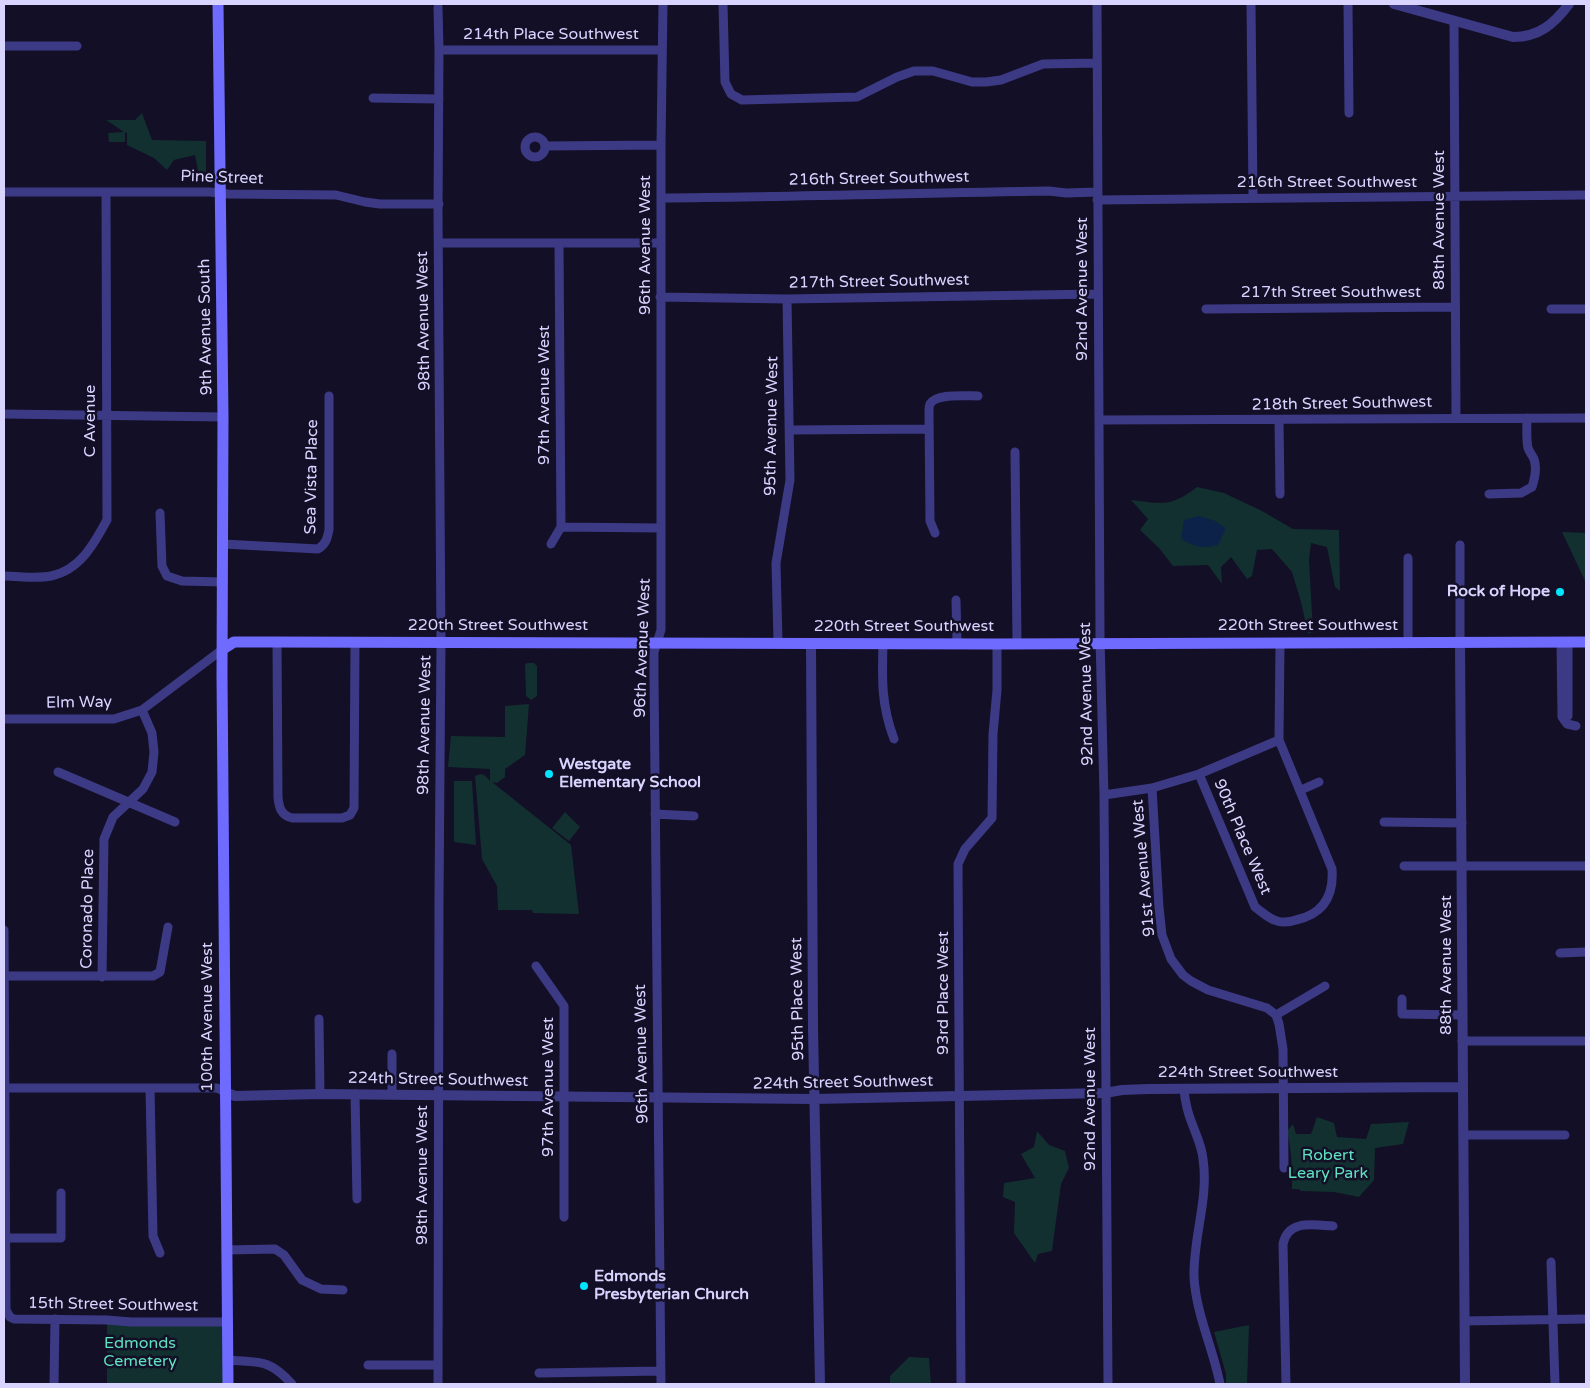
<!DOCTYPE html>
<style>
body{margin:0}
#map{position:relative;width:1590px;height:1388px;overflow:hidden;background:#130f26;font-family:"Varela Round",sans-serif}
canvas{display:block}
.frame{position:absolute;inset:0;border:5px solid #d9d4ff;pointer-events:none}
</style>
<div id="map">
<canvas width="1590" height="1388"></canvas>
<div class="frame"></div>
</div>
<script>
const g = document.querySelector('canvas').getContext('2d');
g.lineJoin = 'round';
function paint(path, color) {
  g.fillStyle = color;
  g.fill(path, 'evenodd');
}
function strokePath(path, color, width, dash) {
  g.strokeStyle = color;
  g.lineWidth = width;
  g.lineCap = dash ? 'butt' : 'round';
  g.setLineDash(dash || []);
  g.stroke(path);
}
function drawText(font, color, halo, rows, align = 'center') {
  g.font = font + ' "Varela Round",sans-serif';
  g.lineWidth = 5;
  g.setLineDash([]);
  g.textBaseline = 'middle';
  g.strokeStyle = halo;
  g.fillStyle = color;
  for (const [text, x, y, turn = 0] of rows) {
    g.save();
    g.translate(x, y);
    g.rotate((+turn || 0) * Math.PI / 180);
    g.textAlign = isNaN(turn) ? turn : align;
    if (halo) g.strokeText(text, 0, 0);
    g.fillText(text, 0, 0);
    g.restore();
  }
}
const green = new Path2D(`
 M142,113L152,140L206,141V173L198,171L195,155L174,160L167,170L154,158L127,145V133L125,132V142H109L108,133L124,132L106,120H135Z
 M1197,487L1224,493L1262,511L1293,529L1339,530L1340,591L1335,587L1327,547L1311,543L1309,559L1313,633H1308L1301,602L1292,572L1272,549L1257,550L1252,576L1247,579L1231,557L1221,567L1222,584L1208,565L1173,566L1159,548L1140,530L1148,519L1131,500C1163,504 1171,507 1197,487Z
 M1562,532L1586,533V583Z
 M528,663H534L537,666V696L531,700L526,696L525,664Z
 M529,704L525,755L505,769V777L497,783L492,782L571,845L579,914L533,913L532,910H498L497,886L482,859L475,776C483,772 485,775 490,781V769L448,767L451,736L505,737V706Z
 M454,781H472L476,845L454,842Z
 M565,812L580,827L569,841L552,828Z
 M1317,1117L1334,1123L1337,1137L1366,1139L1371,1124L1409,1122L1403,1144L1375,1148L1374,1180L1359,1197L1334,1192L1301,1191L1299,1189H1292C1292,1169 1292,1152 1287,1131L1293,1124L1296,1134H1311Z
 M1037,1131L1049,1145L1065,1151L1069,1168L1061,1184L1052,1251L1038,1254L1035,1263L1014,1233L1015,1202L1003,1197L1004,1183L1035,1178L1021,1154L1034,1147Z
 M107,1320L226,1322L227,1384H107Z
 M1249,1325L1247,1384H1226V1374L1214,1332Z
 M909,1357L929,1358L931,1384H890V1376Z`);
const water = new Path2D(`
 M1199,516L1213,520L1226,528L1218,545C1204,549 1192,547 1181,538L1184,520Z`);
const minor = new Path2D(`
 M723,4L725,82L731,94L742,100L857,97L897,77L914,71H933L972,82H986L1001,80L1043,64L1097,63
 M1097,4L1100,638L1104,795L1108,1384
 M1251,4L1253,198
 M1348,4L1349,113
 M1454,21L1456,418
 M4,46H77
 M439,50H662
 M373,98L439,99
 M525 147a10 10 0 1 1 20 0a10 10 0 1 1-20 0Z
 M545,146L661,145
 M4,192H210L228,194L336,195L365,202L380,204H439
 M661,198C790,197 920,193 1049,191L1066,193L1097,192
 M1097,200L1586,195
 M439,243H660
 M660,297L787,299L1098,294
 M1206,309L1455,307
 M1551,309H1586
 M4,414L223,417
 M1099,420L1586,418
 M1279,420L1280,494
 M790,430L929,429
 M1015,452L1017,643
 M1489,494L1521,493L1532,487C1535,478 1537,468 1534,459C1532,455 1529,451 1528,448C1526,439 1527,428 1527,418
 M160,513L162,566L167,576L182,581L223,582
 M561,527L661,528
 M935,533L930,521L929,412C929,409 929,406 930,404C936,393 967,396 978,396
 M223,544L318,549C326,544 327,539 329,530V396
 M551,544L561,527L559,243
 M1460,545V642
 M1408,558V642
 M4,576C19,576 36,579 51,576C80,570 94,544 107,520L106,192
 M956,600L957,643
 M277,642L278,797C279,808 281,815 292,818H342L350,815L354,808L355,642
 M778,642L776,563L790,480L787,299
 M1561,642L1562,717L1567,724L1576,726
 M1568,642V716
 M883,643C882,678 881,705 894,739
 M4,719H114L142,710L223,649
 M58,772L175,822
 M1199,774L1255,907C1262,912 1269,919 1277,921C1284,923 1290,922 1296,920C1323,914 1334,896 1332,869L1279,740L1280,643
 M1152,788L1159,907L1162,935L1171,959L1183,975L1191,981L1208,990L1267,1008L1276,1015L1279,1024L1283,1049L1284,1168
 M1301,790L1319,782
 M1104,795L1152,788L1199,774L1279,740
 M655,814L694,816
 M1384,822L1462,823
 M1404,866H1586
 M4,930L6,1310
 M1560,953L1586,952
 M536,966L564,1006V1217
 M4,976H153L160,972L168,927
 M102,977L104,839L113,817L143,789L152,772L154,752L152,733L142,710
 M1402,999V1014L1462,1015
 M1276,1015L1325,986
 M319,1019L320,1094
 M1462,1041H1586
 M392,1054V1094
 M5,1088H217L225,1092
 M150,1088L153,1236L160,1253
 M1184,1089C1185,1102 1188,1114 1193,1126C1197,1137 1202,1147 1203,1159C1209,1199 1193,1237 1194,1277C1196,1314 1213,1348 1220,1384
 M355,1094L357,1199
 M1463,1135H1565
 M5,1238H61V1193
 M226,1250L275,1249L284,1255L302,1280L321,1289L343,1290
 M1551,1262L1555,1384
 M6,1310L10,1317L14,1319L107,1320L131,1322H226
 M1465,1321L1586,1319
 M227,1360C260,1363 268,1358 292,1384
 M368,1365H438
 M539,1373L661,1371
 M54,1384L55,1319
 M438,1384L439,898L441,642L438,212L439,50L438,7
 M661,1384L654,676V652L661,630V145L663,4
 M961,1384L958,864L965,849L992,818L993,734L997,690V644
 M1286,1384L1283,1244C1288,1219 1314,1225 1333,1226`);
const tertiary = new Path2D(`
 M1394,4L1513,37C1539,37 1554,24 1569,4
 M1460,642L1465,1384
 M811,643L813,1028L820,1384
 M225,1092L235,1096L320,1094L814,1099L1105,1093L1122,1090L1148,1089L1462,1087`);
const secondary = new Path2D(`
 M218,4L223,417L222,675L228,1384
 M223,649L234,642H271L997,644L1586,642`);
const markers = [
 [1560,592,5,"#00e5ff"],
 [549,774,5,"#00e5ff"],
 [584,1286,5,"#00e5ff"]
];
const streetNames = [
 ["214th Place Southwest",551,35],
 ["Pine Street",222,178,2],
 ["216th Street Southwest",879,179,-1],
 ["216th Street Southwest",1327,183],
 ["88th Avenue West",1440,220,-90],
 ["96th Avenue West",646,245,-90],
 ["217th Street Southwest",879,282,-1],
 ["92nd Avenue West",1083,289,-90],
 ["217th Street Southwest",1331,293],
 ["98th Avenue West",424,321,-91],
 ["9th Avenue South",206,327,-91],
 ["97th Avenue West",545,395,-90],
 ["218th Street Southwest",1342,404,-1],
 ["C Avenue",91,421,-90],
 ["95th Avenue West",772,426,-89],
 ["Sea Vista Place",312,477,-89],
 ["220th Street Southwest",498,626],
 ["220th Street Southwest",1308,626],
 ["220th Street Southwest",904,627],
 ["96th Avenue West",643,648,-88],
 ["92nd Avenue West",1087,694,-91],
 ["Elm Way",79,703,-1],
 ["98th Avenue West",425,725,-89],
 ["90th Place West",1242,837,67],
 ["91st Avenue West",1144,868,-95],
 ["Coronado Place",88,909,-89],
 ["88th Avenue West",1447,965,-90],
 ["93rd Place West",944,993,-90],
 ["95th Place West",798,999,-91],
 ["100th Avenue West",208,1017,-90],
 ["96th Avenue West",642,1054,-91],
 ["224th Street Southwest",1248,1073],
 ["224th Street Southwest",438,1080,1],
 ["224th Street Southwest",843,1083,-1],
 ["97th Avenue West",549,1087,-90],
 ["92nd Avenue West",1091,1099,-90],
 ["98th Avenue West",423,1175,-90],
 ["15th Street Southwest",113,1305,1]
];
const poiNames = [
 ["Rock of Hope",1550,592,"right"],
 ["Westgate",559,765],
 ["Elementary School",559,783],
 ["Edmonds",594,1277],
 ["Presbyterian Church",594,1295]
];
const parkNames = [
 ["Robert",1328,1156],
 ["Leary Park",1328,1174],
 ["Edmonds",140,1344],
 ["Cemetery",140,1362]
];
paint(green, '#12302f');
paint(water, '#0c2248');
strokePath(minor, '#3d3a85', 9);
strokePath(tertiary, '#3d3a85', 10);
strokePath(secondary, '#6f6bff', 11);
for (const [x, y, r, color] of markers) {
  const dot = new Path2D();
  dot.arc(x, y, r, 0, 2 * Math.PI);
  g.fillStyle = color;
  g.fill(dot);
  strokePath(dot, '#130f26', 2);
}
drawText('16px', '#d9d4ff', '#130f26', streetNames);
drawText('bold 16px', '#d9d4ff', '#130f26', poiNames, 'left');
drawText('16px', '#5fe0c0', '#130f26', parkNames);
</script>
